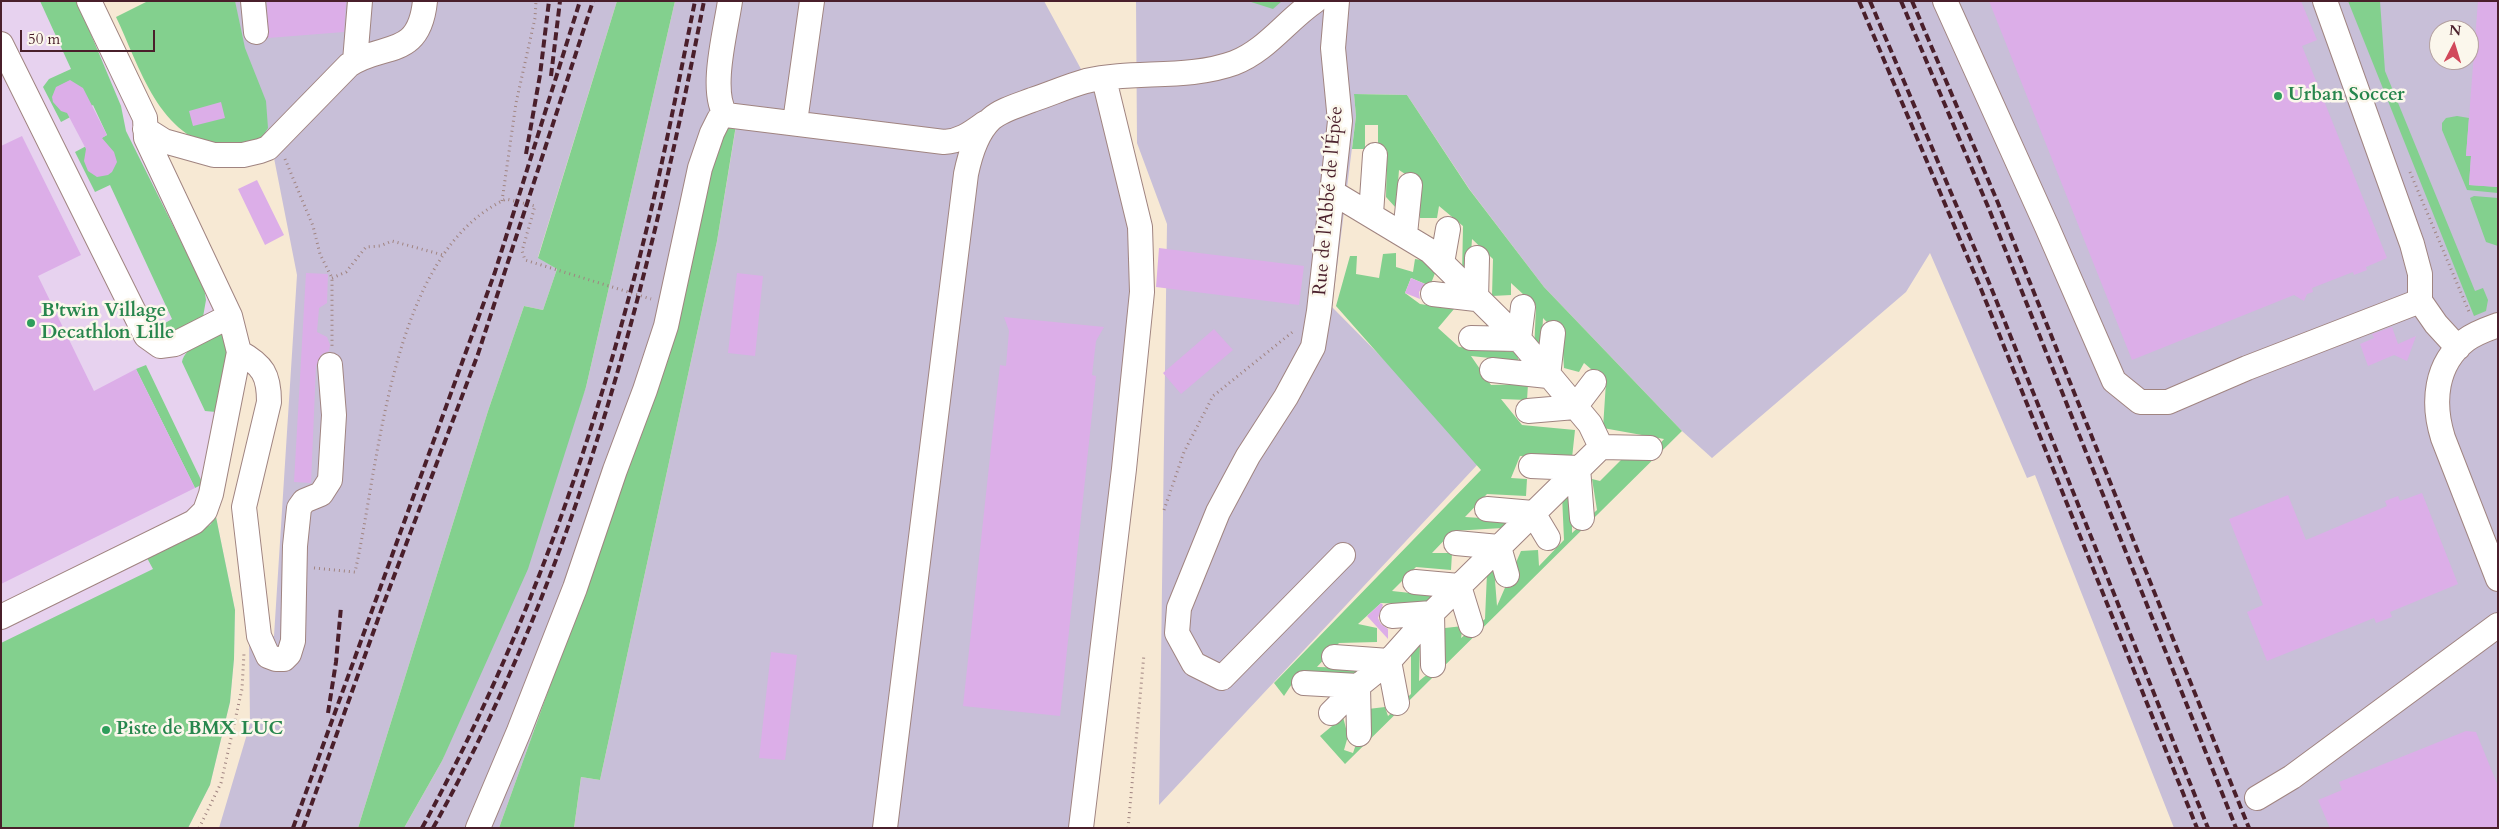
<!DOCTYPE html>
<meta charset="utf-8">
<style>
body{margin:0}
#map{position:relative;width:2499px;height:829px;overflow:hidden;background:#f7e9d4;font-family:Cardo,serif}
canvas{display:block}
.frame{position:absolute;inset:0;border:2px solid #4a1f2b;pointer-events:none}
.north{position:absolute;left:2429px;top:20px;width:50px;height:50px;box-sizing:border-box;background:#fbf7ec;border:1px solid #b4a19f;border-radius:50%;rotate:5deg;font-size:14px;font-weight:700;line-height:20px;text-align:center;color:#4a1f2b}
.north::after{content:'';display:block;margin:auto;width:18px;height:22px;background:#d1495b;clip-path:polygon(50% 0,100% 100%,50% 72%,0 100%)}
.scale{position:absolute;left:20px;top:30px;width:135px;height:22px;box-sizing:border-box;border:2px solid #4a1f2b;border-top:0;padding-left:6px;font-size:15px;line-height:18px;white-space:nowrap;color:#4a1f2b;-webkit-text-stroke:4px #fbf7ec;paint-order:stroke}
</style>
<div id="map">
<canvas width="2499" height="829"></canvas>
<div class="frame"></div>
<div class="north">N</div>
<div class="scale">50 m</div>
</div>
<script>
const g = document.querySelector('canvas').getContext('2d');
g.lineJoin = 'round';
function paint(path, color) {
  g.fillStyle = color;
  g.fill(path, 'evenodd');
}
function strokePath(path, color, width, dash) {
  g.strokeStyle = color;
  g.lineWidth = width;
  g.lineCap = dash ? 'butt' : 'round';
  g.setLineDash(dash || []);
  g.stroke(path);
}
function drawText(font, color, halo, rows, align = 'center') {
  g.font = font + ' Cardo,serif';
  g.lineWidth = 5;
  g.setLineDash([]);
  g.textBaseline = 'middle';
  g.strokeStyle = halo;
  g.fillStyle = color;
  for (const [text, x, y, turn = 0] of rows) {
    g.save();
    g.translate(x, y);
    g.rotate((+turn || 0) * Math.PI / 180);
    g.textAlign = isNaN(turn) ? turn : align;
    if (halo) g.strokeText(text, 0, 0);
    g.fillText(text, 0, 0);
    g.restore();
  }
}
const built = new Path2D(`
 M1,1H76L229,326L240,396L216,517L235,610L234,659L230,702L210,785L188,828H1Z`);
const industrial = new Path2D(`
 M229,1H617L538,257L557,269L543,310L524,306L488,411L358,828H219L250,724L249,636H274L297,275L274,158L262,137Z
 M675,1H1044L1100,104L1137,252L1075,828H574L581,777L600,780L717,241L736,126L618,496L499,828H404L442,761L586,387Z
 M1136,1H2498V828H2174L2035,475L2027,478L1930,253L1906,292L1712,458L1682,431L1544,287L1470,190L1407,95L1354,94L1356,116L1332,307L1420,396L1478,464L1159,805L1167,224L1137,143ZM2439,30H2469V60H2439Z`);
const green = new Path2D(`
 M40,1H77L121,106L126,131L204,288L206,300L203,317L174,333L160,326L172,319L110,185L95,192L75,152L107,135L93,105L61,122L43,87L49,79L71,69Z
 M148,1H235L245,48L266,101L268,128L260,140C249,142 233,148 222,147C159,139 140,67 116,17Z
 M617,1H675L586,387L528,569L442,761L404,828H358L488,411L524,306L543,310L557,269L538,258Z
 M1248,1H1282L1273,9Z
 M2348,1H2380L2385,71L2475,291L2483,288L2488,300L2486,311L2474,316Z
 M1354,94L1407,95L1469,189L1544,287L1682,431L1345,764L1320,736L1343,717L1348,736L1344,750L1353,753L1368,709L1385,707L1388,716L1411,694V650L1420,638L1419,681L1445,660V628L1463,626L1461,638L1485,619L1487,573L1494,568L1497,606L1521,551L1538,550L1539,566L1564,540L1562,495L1572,487V533L1597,510L1592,479L1600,481L1621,460L1647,459L1664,439L1603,428L1606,382L1584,363L1579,372L1564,368L1562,338L1543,318L1541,360L1534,352L1536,306L1511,283V295L1492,296L1493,259L1472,239L1469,285L1462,276L1463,226L1439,206L1437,218H1420L1419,183L1399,170L1396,208L1386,197L1387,152L1378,148V125H1365V149H1352L1356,116Z
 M2457,116L2469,118L2466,156H2471L2469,185L2498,187V193L2467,190L2442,130V123L2446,118Z
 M736,125L717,241L600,780L581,777L574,828H499L618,496L714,148L724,128Z
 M2474,196L2498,198V246L2486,242L2470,198Z
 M1396,253V267L1413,272L1415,259L1428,261L1437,268L1430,286L1411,278L1405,293L1420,304L1454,309L1438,328L1459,347L1516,352L1519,361L1471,356L1491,385L1528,384L1527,400L1501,399L1522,425L1575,430L1572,458L1520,456L1511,478L1527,479L1526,496L1487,494L1465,517L1513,520L1502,528L1453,531L1432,553H1452L1451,570L1416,567L1392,591L1438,596L1428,605L1381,603L1358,624L1377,628V642L1339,643L1317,667L1361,668L1354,675L1300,672L1284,696L1274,683L1481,470L1336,306L1350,256H1357L1356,274L1379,278L1383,254Z
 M221,334H224L233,350L216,412L205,411L182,362C185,346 208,340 221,334Z
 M146,365L203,484L195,488L136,369Z
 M216,517L235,610L234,659L230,702L210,785L188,828H1V643L153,569L147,558L210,525Z`);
const building = new Path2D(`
 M267,1H346L344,32L268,38Z
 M1989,1H2301L2317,40L2302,46L2387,258L2366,267L2367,270L2354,275L2353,272L2312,288L2313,292L2307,294L2304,301L2294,295L2132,360Z
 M2478,1H2498V187L2469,185L2471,156H2466Z
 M70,80L83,88L107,135L102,138L114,152L117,162L112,172L108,175L97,177L88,171L84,161L86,149L67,113L61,111L53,102L52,97L56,87Z
 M221,102L225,118L193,126L189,111Z
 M22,136L81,255L38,276L94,391L136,369L195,488L1,584V146Z
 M257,180L284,235L265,245L238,189Z
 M1159,248L1304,266L1299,305L1156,287Z
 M306,273L328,274L327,303L319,308L317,332L327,337L330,345L329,351L322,354L316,366L311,483L294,482Z
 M737,273L763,276L755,356L728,353Z
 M1411,278L1425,284L1419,292L1420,299L1405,293Z
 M1004,317L1104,327L1096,341L1092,375L1096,376L1060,716L963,706L1000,365L1006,366L1009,331Z
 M2392,327L2398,344L2416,336L2407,361L2394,355L2368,366L2360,344L2374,338L2372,334Z
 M1214,329L1233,350L1181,394L1163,373Z
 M2422,493L2458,584L2390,612L2392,617L2376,623L2374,618L2267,661L2247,612L2263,605L2229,519L2288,495L2306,540L2387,506L2385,501L2398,496L2400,501Z
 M1381,603L1383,605L1378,618L1381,624L1388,629V639L1367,616Z
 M771,652L797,655L785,760L759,758Z
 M2466,731L2476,732L2498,786V828H2330L2318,800L2342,790L2339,782Z`);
const path = new Path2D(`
 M285,159L313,226L320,254L332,278V346
 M2410,172L2470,314
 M502,201L516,103L535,18L536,1
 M332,278L346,272L366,247L380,246L392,241L443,255
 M1164,510L1184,452L1213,396L1295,330
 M314,568L355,572C380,462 390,253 506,199L535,206L522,251L525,260L651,299
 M199,828L221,783L242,689L244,653
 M1128,828L1144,654`);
const minor = new Path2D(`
 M253,1L256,32
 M730,1C726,30 709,92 726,115L944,142C961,141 971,133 985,123
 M1337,1L1333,48L1340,121L1319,311L1313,347L1286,397L1248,456L1218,512L1179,608L1177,633L1194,664L1222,678L1343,555
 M1945,1L2047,227L2114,381L2140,402H2168L2247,368L2420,301
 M2325,1L2412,244L2420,274V301L2436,324L2458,348
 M1,44L146,336L160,346L175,344L230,316
 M355,61L360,1
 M795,122L812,1
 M145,129L164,141L214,155H243L260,151L268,148L349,65C383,42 419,60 425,1
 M1371,214L1375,155
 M1405,234L1410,185
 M1442,263L1448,229
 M1433,294L1476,299L1477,258
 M2498,325C2487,329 2475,333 2466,340C2435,364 2432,403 2443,438L2498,579
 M1471,338L1519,339L1523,307
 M239,352C263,365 269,375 269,402L244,507L259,636L268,656L276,659H284L289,654L293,641L295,546L299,508L304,501L321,494L330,480L334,415L330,365
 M1492,370L1548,376L1553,333
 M1528,411L1575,407L1594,382
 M1601,447L1650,448
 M1531,466L1578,468L1582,518
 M1487,509L1533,513L1548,538
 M1456,543L1499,547L1507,575
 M1415,582L1459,586L1471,625
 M1392,616L1432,613L1433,665
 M1,617L194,522L205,511L211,494L239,352L230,316L146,138L145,118L89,1
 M1334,657L1389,661L1397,703
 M1304,683L1358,686L1359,734
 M1331,713L1358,686L1389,661L1432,613L1601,447L1590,424L1519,339L1430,251L1332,192
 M2257,798L2292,777L2498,625
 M478,828L519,731L575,588L615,470L645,390L666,326L700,168L712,133L719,119L726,115
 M885,828L966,174C970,155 976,133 991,119C1001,110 1019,105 1032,100C1050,94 1068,86 1086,81C1134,70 1187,80 1234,63C1266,51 1287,20 1315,1
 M1081,828L1124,469L1142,292L1140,227L1104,79`);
const rail = new Path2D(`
 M1859,1L1981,289L2197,828
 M1870,1L1990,285L2208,828
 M1901,1L1989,209L2236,828
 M1912,1L1998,203L2249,828
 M551,76L560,1
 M526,154L540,75L549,1
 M328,713L336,662L341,607
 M293,828L495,272L580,1
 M303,828L382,608L478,354L593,1
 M422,828C514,660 580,482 629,297C656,200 675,100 695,1
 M433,828C577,570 648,289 704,1`);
const markers = [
 [2278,96,5,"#2e9e5b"],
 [31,323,5,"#2e9e5b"],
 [106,730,5,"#2e9e5b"]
];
const leisureNames = [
 ["Urban Soccer",2288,96],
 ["B'twin Village",41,312],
 ["Decathlon Lille",41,334],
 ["Piste de BMX LUC",116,730]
];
const streetNames = [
 ["Rue de l'Abbé de l'Épée",1329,201,-85]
];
paint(built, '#e7d2ef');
paint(industrial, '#c8bfd8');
paint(green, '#83d08e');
paint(building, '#dcaee8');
strokePath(minor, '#a08480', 26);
strokePath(path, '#a08480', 3, [1, 4]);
strokePath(minor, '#fff', 24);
strokePath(rail, '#4a1f2b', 4, [8, 4]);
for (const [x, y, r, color] of markers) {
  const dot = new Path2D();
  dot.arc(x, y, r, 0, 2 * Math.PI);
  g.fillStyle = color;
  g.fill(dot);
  strokePath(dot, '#fbf7ec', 2);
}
drawText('bold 19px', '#27864d', '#fbf7ec', leisureNames, 'left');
drawText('19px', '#4a1f2b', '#fbf7ec', streetNames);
</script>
